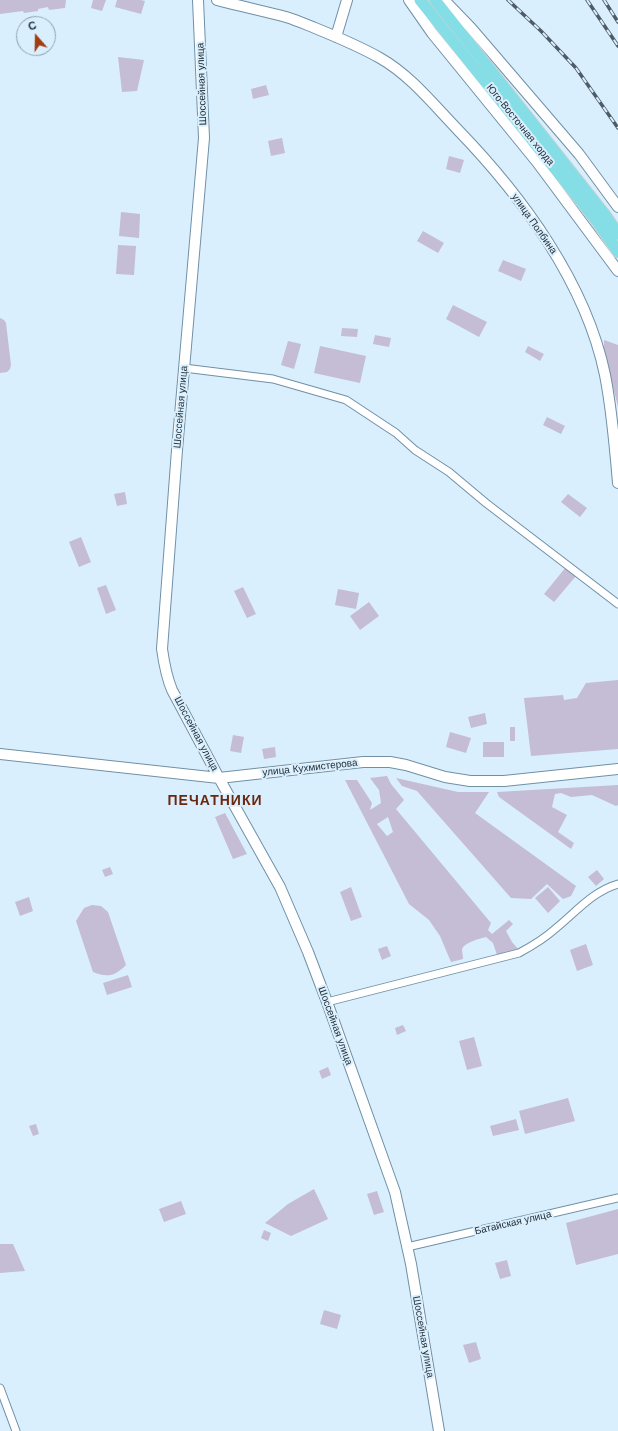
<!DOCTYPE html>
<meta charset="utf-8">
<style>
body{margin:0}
#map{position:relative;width:618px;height:1431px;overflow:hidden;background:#daeffd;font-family:Arial,sans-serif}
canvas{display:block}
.north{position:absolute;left:16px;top:16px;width:40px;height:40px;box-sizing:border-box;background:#daeffd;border:1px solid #90a2ae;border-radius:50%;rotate:340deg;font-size:11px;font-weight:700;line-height:16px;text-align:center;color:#222f38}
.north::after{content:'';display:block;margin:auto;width:14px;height:18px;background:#a23d12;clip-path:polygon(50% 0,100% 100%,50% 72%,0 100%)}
</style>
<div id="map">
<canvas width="618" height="1431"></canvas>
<div class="north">С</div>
</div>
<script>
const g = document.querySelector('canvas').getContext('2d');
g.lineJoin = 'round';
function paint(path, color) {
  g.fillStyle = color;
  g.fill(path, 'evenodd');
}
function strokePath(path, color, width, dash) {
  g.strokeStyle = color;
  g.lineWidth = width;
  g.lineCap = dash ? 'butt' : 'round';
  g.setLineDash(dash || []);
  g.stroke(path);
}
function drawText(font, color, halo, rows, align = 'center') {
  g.font = font + ' Arial,sans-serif';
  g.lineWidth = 4;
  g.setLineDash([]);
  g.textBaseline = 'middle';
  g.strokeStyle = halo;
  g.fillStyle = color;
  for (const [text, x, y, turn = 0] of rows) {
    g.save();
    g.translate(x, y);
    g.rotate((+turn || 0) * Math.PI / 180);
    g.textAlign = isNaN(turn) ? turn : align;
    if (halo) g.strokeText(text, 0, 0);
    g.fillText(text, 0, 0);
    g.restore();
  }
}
const green = new Path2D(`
 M0,0H66L65,8L49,10L48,7L38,9V11L24,13L23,11L0,14Z
 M93,0H106L102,11L91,8Z
 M117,0H141L145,1L141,14L115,7Z
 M118,57L144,60L137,91L122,92Z
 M266,85L269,95L253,99L251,89Z
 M282,138L285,153L271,156L268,141Z
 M449,156L464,160L460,173L446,169Z
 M121,212L140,214L139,238L119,236Z
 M423,231L444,243L438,253L417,241Z
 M118,245L136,246L134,275L116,274Z
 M503,260L526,269L521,281L498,271Z
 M453,305L487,322L479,337L446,319Z
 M0,318L4,320L6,323L11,365L10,369L7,372L0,373Z
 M342,328L358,329L357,337L341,336Z
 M375,335L391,338L389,347L373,344Z
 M604,340L618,345V407L604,349Z
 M288,341L301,344L294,369L281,365Z
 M320,346L366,356L360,383L314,373Z
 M528,346L544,354L540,361L525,352Z
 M547,417L565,426L561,434L543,425Z
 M125,492L127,504L117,506L114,494Z
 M568,494L587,508L580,517L561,502Z
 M81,537L91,562L79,567L69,542Z
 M566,567L576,576L554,602L544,594Z
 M106,585L116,610L106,614L97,588Z
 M243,587L256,614L247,618L234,591Z
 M338,589L359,593L356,609L335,605Z
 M369,602L379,616L360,630L350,616Z
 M618,680V749L531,756L524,698L563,695L564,700L577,698L586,683Z
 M485,713L487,724L471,728L468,717Z
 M510,727H515V741H510Z
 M450,732L471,738L466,753L446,747Z
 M233,735L244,737L241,753L230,751Z
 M483,742H504V757H483Z
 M275,747L276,757L264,759L262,749Z
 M387,776L391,784L404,800L396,809L491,923L488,930L492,934L509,920L513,924L506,931L512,942L519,950L497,955L493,943L486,937C479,939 465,942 462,949C462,952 463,956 463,959L451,962L440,936L429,920L409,904L345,780H357L372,803L370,810L381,803L379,790L370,778ZM388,817L393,832L387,836L377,824Z
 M396,778L458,792H489L475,813L576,886L571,896L563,899L547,884L531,899L511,898L417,791L402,786Z
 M618,785V805L616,806L592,795L571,797L561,793L555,794L552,807L567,815L558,832L574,843L571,849L499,797L497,792Z
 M225,813L247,854L233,859L215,817Z
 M110,867L113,874L105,877L102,870Z
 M597,870L604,879L596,886L588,877Z
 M351,887L362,917L351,921L340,892Z
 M548,887L560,901L548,913L535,898Z
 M29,897L33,911L20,916L15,902Z
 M92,905L101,906L108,912L126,965C115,976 108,978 93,972L76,921L84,908Z
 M586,944L593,965L577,971L570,950Z
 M387,946L391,956L382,960L378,949Z
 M128,975L132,987L107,995L103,983Z
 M403,1025L406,1031L397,1035L395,1028Z
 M474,1037L482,1066L467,1070L459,1041Z
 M328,1067L331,1075L322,1079L319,1071Z
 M568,1098L575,1121L525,1134L519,1111Z
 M516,1119L519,1130L493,1136L490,1126Z
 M36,1124L39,1134L33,1136L29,1126Z
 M314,1189L328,1219L291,1236L265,1223L288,1204Z
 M377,1191L384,1212L374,1215L367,1194Z
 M181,1201L186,1214L164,1222L159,1209Z
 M618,1209V1254L576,1265L566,1223Z
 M264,1230L271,1233L268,1241L261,1238Z
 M0,1244H13L25,1271L0,1273Z
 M507,1260L511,1276L500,1279L495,1263Z
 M324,1310L341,1315L337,1329L320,1324Z
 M476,1342L481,1359L469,1363L463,1345Z`);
const street = new Path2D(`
 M184,368L273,379L346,400L396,433L415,450L449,472L486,503L618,604
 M327,1002L519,953C532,946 544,939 555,929C575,913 593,891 618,884
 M407,1247L618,1198
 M0,1388L16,1431`);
const secondary = new Path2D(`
 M198,0L204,138L177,450L162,649C164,663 166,676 172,690L219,778L280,887L308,952L327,1002L395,1192L411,1264L439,1431
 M217,0C240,6 263,11 286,17C296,20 305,24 315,28C337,37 359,46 380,58C410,75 433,104 457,129C522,196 586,283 605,375C612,410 615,447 618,483
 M409,0L432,33L537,162L618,271
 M444,0L471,28L579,154L618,207
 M336,37L347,0
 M0,754L219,778L363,762H390L406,765L445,777L470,781H504L618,769`);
const primary = new Path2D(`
 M420,0L596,220L618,252
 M435,0L605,215L618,234`);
const rail = new Path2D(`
 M508,0L541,31L576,68L618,128
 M587,0L618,46
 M604,0L618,22`);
const streetNames = [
 ["Шоссейная улица",202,84,-92],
 ["Юго-Восточная хорда",520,125,51],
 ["улица Полбина",534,224,55],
 ["Шоссейная улица",181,407,-85],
 ["Шоссейная улица",196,734,62],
 ["улица Кухмистерова",310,768,-6],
 ["Шоссейная улица",335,1026,70],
 ["Батайская улица",513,1223,-13],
 ["Шоссейная улица",423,1337,80]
];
const districtNames = [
 ["ПЕЧАТНИКИ",215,801]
];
paint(green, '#c5bcd5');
strokePath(street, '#7090a6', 9);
strokePath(secondary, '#7090a6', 12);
strokePath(primary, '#ced1d3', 13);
strokePath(street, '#fff', 7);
strokePath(secondary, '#fff', 10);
strokePath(primary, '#85dee6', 11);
strokePath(rail, '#4e5c67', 3.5);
strokePath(rail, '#daeffd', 2, [6]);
drawText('10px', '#222f38', '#daeffd', streetNames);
g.letterSpacing = '1px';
drawText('bold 14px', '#69280f', '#daeffd', districtNames);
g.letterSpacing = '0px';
</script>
